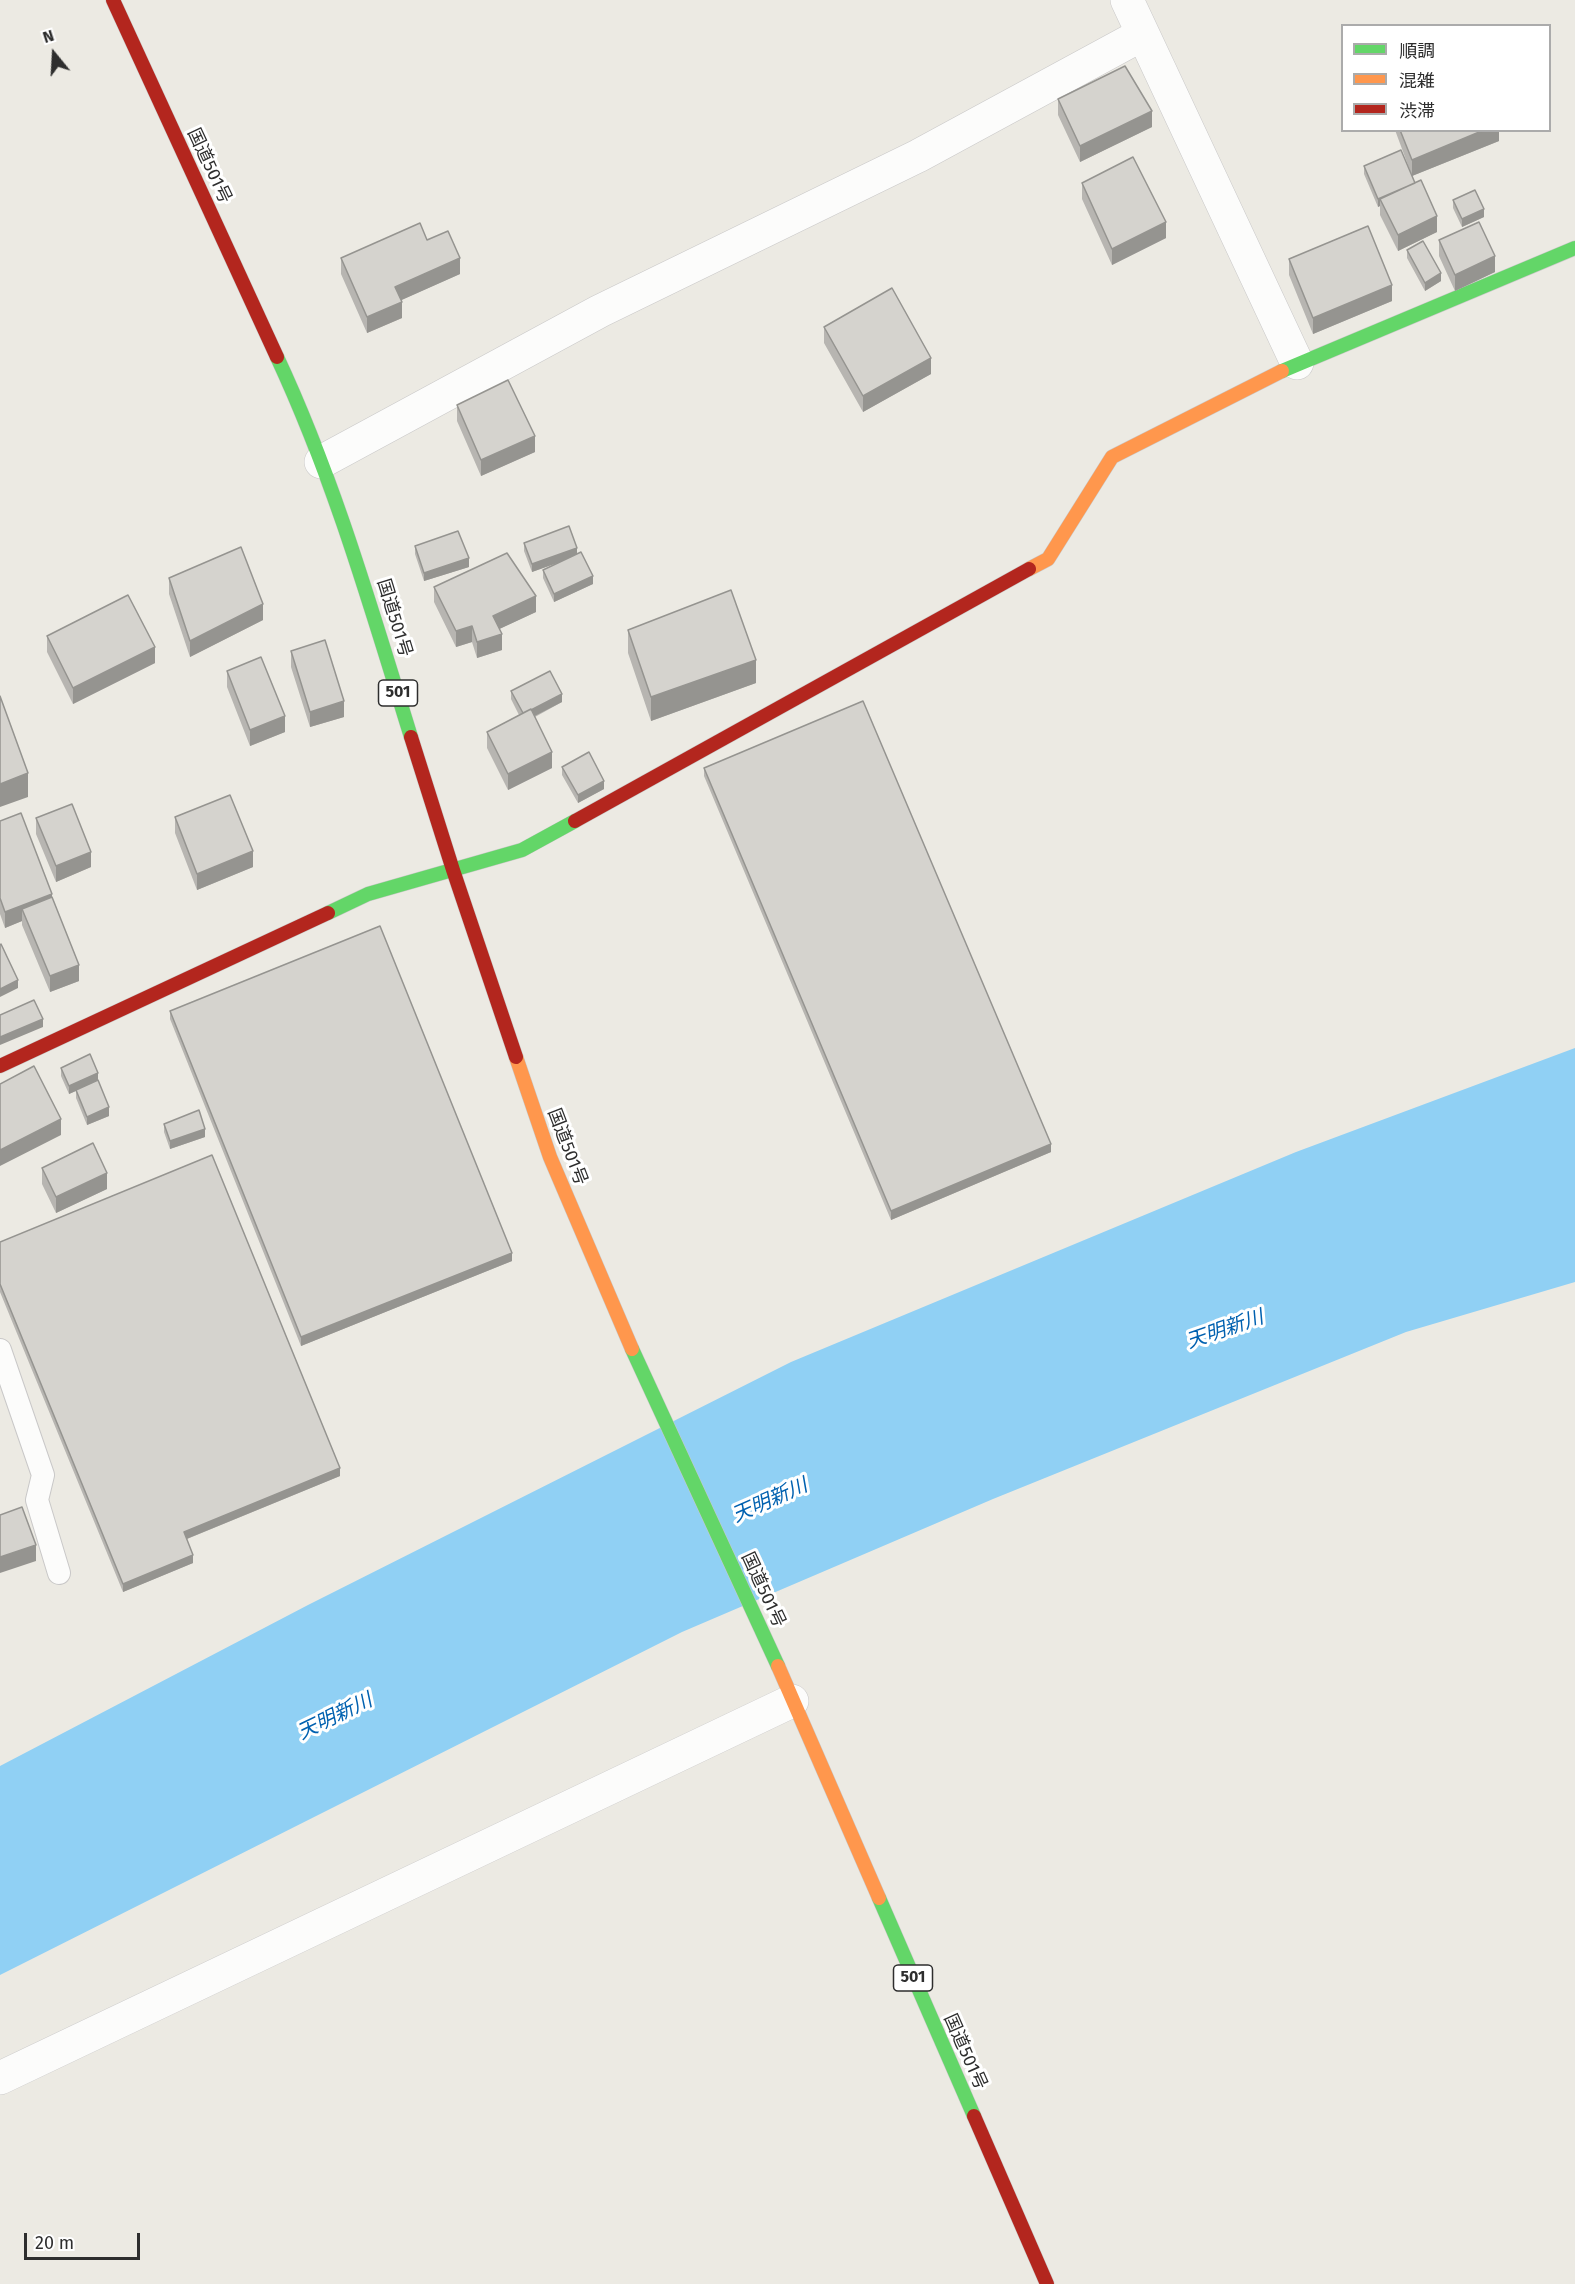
<!DOCTYPE html>
<meta charset="utf-8">
<style>
body{margin:0}
#map{position:relative;width:1575px;height:2284px;overflow:hidden;background:#eceae3;font-family:"Fira Sans","Noto Sans JP",sans-serif}
canvas{display:block}
.legend{position:absolute;left:1341px;top:24px;width:210px;height:108px;box-sizing:border-box;background:#fff;border:2px solid #ababab;margin:0;padding:8px 10px;list-style:none;font-size:18px;color:#2e2e2e}
.legend li{display:flex;align-items:center;gap:12px;height:30px}
.legend b{width:30px;border:2px solid #ababab}
.north{position:absolute;left:24px;top:24px;width:60px;height:60px;-webkit-text-stroke:4px #fff;paint-order:stroke;rotate:342deg;font-size:16px;font-weight:700;line-height:24px;text-align:center;color:#2e2e2e}
.north::after{content:'';display:block;margin:auto;width:21px;height:27px;background:#2e2e2e;clip-path:polygon(50% 0,100% 100%,50% 72%,0 100%)}
.scale{position:absolute;left:24px;top:2233px;width:116px;height:27px;box-sizing:border-box;border:3px solid #2e2e2e;border-top:0;padding-left:8px;font-size:18px;line-height:21px;white-space:nowrap;color:#2e2e2e;-webkit-text-stroke:4px #fff;paint-order:stroke}
</style>
<div id="map">
<canvas width="1575" height="2284"></canvas>
<ul class="legend">
<li><b style="height:8px;background:#63d668"></b>順調</li>
<li><b style="height:8px;background:#ff974d"></b>混雑</li>
<li><b style="height:8px;background:#b3261e"></b>渋滞</li>
</ul>
<div class="north">N</div>
<div class="scale">20 m</div>
</div>
<script>
const g = document.querySelector('canvas').getContext('2d');
g.lineJoin = 'round';
function paint(path, color) {
  g.fillStyle = color;
  g.fill(path, 'evenodd');
}
function strokePath(path, color, width, dash) {
  g.strokeStyle = color;
  g.lineWidth = width;
  g.lineCap = dash ? 'butt' : 'round';
  g.setLineDash(dash || []);
  g.stroke(path);
}
function drawText(font, color, halo, rows, align = 'center') {
  g.font = font + ' "Fira Sans","Noto Sans JP",sans-serif';
  g.lineWidth = 6;
  g.setLineDash([]);
  g.textBaseline = 'middle';
  g.strokeStyle = halo;
  g.fillStyle = color;
  for (const [text, x, y, turn = 0] of rows) {
    g.save();
    g.translate(x, y);
    g.rotate((+turn || 0) * Math.PI / 180);
    g.textAlign = isNaN(turn) ? turn : align;
    if (halo) g.strokeText(text, 0, 0);
    g.fillText(text, 0, 0);
    g.restore();
  }
}
const water = new Path2D(`
 M1575,1048V1282L1406,1332L993,1499L682,1632L0,1975V1766L308,1605L791,1362L1296,1152Z`);
const lane = new Path2D(`
 M0,1350L43,1475L37,1500L59,1573`);
const street = new Path2D(`
 M1127,0L1297,363
 M321,462L600,311L918,156L1143,34
 M0,2078L792,1701`);
const fast = new Path2D(`
 M277,357C334,479 371,608 411,737
 M1282,371L1575,248
 M328,913L368,894L522,850L575,821
 M632,1349L778,1666
 M879,1898L974,2116`);
const slow = new Path2D(`
 M1029,569L1048,559L1112,457L1282,371
 M516,1057L550,1157L632,1349
 M778,1666L879,1898`);
const jam = new Path2D(`
 M113,0L277,357
 M411,737L453,870L516,1057
 M575,821L1029,569
 M0,1066L328,913
 M974,2116L1047,2284`);
const wall = new Path2D(`
 M1058,99L1152,127L1080,162L1058,115Z
 M1395,130H1499V141L1412,176Z
 M1364,166L1437,232L1398,251L1380,215V206L1378,207L1364,174Z
 M1082,183L1166,238L1112,265L1082,199Z
 M1453,200L1484,217L1462,227L1453,208Z
 M427,240L460,274L401,300L402,318L367,333L341,274V258Z
 M1439,240L1495,272L1455,291L1439,256Z
 M1407,250L1441,281L1425,291L1407,258Z
 M1289,259L1392,301L1313,334L1289,275Z
 M824,327L931,374L863,412L824,343Z
 M457,405L535,452L481,476L457,421Z
 M524,543L577,554L593,584L554,602L543,578V570L562,561L532,572L524,551Z
 M415,546L469,567L424,581L415,554Z
 M169,578L263,620L190,657L169,594Z
 M434,587L536,612L499,629L502,650L477,658L472,642L456,647L434,602Z
 M628,630L756,683L651,721L628,653Z
 M47,636L155,663L73,704L47,652Z
 M291,651L344,717L310,727L291,667Z
 M227,671L285,732L250,746L227,687Z
 M511,691L562,702L535,717L552,768L508,790L487,748V732L519,715L511,699Z
 M562,767L604,789L578,803L562,775Z
 M704,768L1051,1152L891,1220L704,776Z
 M175,817L253,867L197,890L175,833Z
 M36,818L91,867L56,882L36,834Z
 M0,821L52,897L79,981L50,992L22,925V921L5,928L0,914Z
 M170,1011L512,1261L301,1346L170,1019Z
 M61,1068L98,1081L109,1116L87,1125L76,1098V1091L69,1094L61,1076Z
 M164,1124L205,1137L170,1149L164,1132Z
 M42,1168L107,1189L56,1213L42,1184Z
 M0,1242L340,1476L187,1539L193,1563L123,1592L0,1292Z`);
const shadedWall = new Path2D(`
 M1152,111V127L1080,162V146Z
 M1484,130H1499V141L1412,176V160Z
 M1415,183L1380,199V206L1378,207V199Z
 M1484,209V217L1462,227V219Z
 M1437,216V232L1398,251V235Z
 M1166,222V238L1112,265V249Z
 M1495,256V272L1455,291V275Z
 M460,258V274L395,303V287Z
 M1441,273V281L1425,291V283Z
 M1392,285V301L1313,334V318Z
 M402,302V318L367,333V317Z
 M931,358V374L863,412V396Z
 M535,436V452L481,476V460Z
 M577,548V556L532,572V564Z
 M469,558V567L424,581V573Z
 M593,576V584L554,602V594Z
 M536,596V612L493,632V616Z
 M263,604V620L190,657V641Z
 M472,626V642L456,647V631Z
 M502,634V650L477,658V642Z
 M155,647V663L73,704V688Z
 M756,660V683L651,721V697Z
 M562,694V702L523,722V714Z
 M344,701V717L310,727V712Z
 M285,716V732L250,746V730Z
 M552,752V768L508,790V774Z
 M28,773V797L0,807V784Z
 M604,781V789L578,803V795Z
 M253,851V867L197,890V874Z
 M91,852V867L56,882V866Z
 M52,894V910L22,909V921L5,928V912Z
 M79,965V981L50,992V976Z
 M18,980V988L0,997V989Z
 M43,1019V1027L0,1045V1037Z
 M98,1073V1081L69,1094V1086Z
 M109,1107V1116L87,1125V1117Z
 M61,1119V1135L0,1166V1150Z
 M205,1129V1137L170,1149V1141Z
 M1051,1144V1152L891,1220V1211Z
 M107,1173V1189L56,1213V1197Z
 M512,1253V1261L301,1346V1337Z
 M340,1468V1476L184,1540V1532Z
 M36,1545V1561L0,1573V1557Z
 M193,1555V1563L123,1592V1584Z`);
const building = new Path2D(`
 M1125,66L1152,111L1080,146L1058,99Z
 M1400,130H1484L1412,160Z
 M1401,150L1415,183L1378,199L1364,166Z
 M1133,157L1166,222L1112,249L1082,183Z
 M1421,180L1437,216L1398,235L1380,199Z
 M1475,190L1484,209L1462,219L1453,200Z
 M1479,222L1495,256L1455,275L1439,240Z
 M420,223L427,240L448,231L460,258L395,287L402,302L367,317L341,258Z
 M1368,226L1392,285L1313,318L1289,259Z
 M1423,241L1441,273L1425,283L1407,250Z
 M892,288L931,358L863,396L824,327Z
 M508,380L535,436L481,460L457,405Z
 M569,526L577,548L532,564L524,543Z
 M458,531L469,558L424,573L415,546Z
 M241,547L263,604L190,641L169,578Z
 M581,552L593,576L554,594L543,570Z
 M507,553L536,596L493,616L502,634L477,642L472,626L456,631L434,587Z
 M731,590L756,660L651,697L628,630Z
 M128,595L155,647L73,688L47,636Z
 M325,640L344,701L310,712L291,651Z
 M261,657L285,716L250,730L227,671Z
 M550,671L562,694L531,710V709L523,713L511,691Z
 M0,696L28,773L0,784Z
 M863,701L1051,1144L891,1211L704,768Z
 M531,709L552,752L508,774L487,732Z
 M589,752L604,781L578,795L562,767Z
 M230,795L253,851L197,874L175,817Z
 M72,804L91,852L56,866L36,818Z
 M21,813L52,894L5,912L0,898V821Z
 M52,897L79,965L50,976L22,909Z
 M380,926L512,1253L301,1337L170,1011Z
 M1,944L18,980L0,989V945Z
 M34,1000L43,1019L0,1037V1015Z
 M90,1054L98,1073L69,1086L61,1068Z
 M34,1066L61,1119L0,1150V1084Z
 M98,1080L109,1107L87,1117L76,1090Z
 M199,1110L205,1129L170,1141L164,1124Z
 M93,1143L107,1173L56,1197L42,1168Z
 M212,1155L340,1468L184,1532L193,1555L123,1584L0,1284V1242Z
 M22,1507L36,1545L0,1557V1515Z`);
const shields = [
 [398,693,39],
 [913,1978,39]
];
const shieldNames = [
 ["501",398,693],
 ["501",913,1978]
];
const streetNames = [
 ["国道501号",209,166,65],
 ["国道501号",394,618,73],
 ["国道501号",567,1147,69],
 ["国道501号",763,1590,65],
 ["国道501号",965,2052,66]
];
const waterNames = [
 ["天明新川",1225,1330,-19],
 ["天明新川",770,1501,-24],
 ["天明新川",335,1717,-26]
];
paint(water, '#90d0f4');
strokePath(lane, '#c9c8c8', 24);
strokePath(street, '#c9c8c8', 34);
strokePath(fast, '#c9c8c8', 15);
strokePath(slow, '#c9c8c8', 15);
strokePath(jam, '#c9c8c8', 15);
strokePath(lane, '#fcfcfb', 22);
strokePath(street, '#fcfcfb', 33);
strokePath(fast, '#63d668', 14);
strokePath(slow, '#ff974d', 14);
strokePath(jam, '#b3261e', 14);
paint(wall, '#b7b5b1');
paint(shadedWall, '#959490');
paint(building, '#d5d3ce');
strokePath(building, '#959490', 1.5);
for (const [x, y, w] of shields) {
  const box = new Path2D();
  box.roundRect(x - w / 2, y - 13, w, 26, 4.5);
  g.fillStyle = '#fff';
  g.fill(box);
  strokePath(box, '#2e2e2e', 1.5);
}
drawText('bold 16px', '#2e2e2e', null, shieldNames);
drawText('18px', '#2e2e2e', '#fff', streetNames);
drawText('italic 20px', '#0061b0', '#fff', waterNames);
</script>
